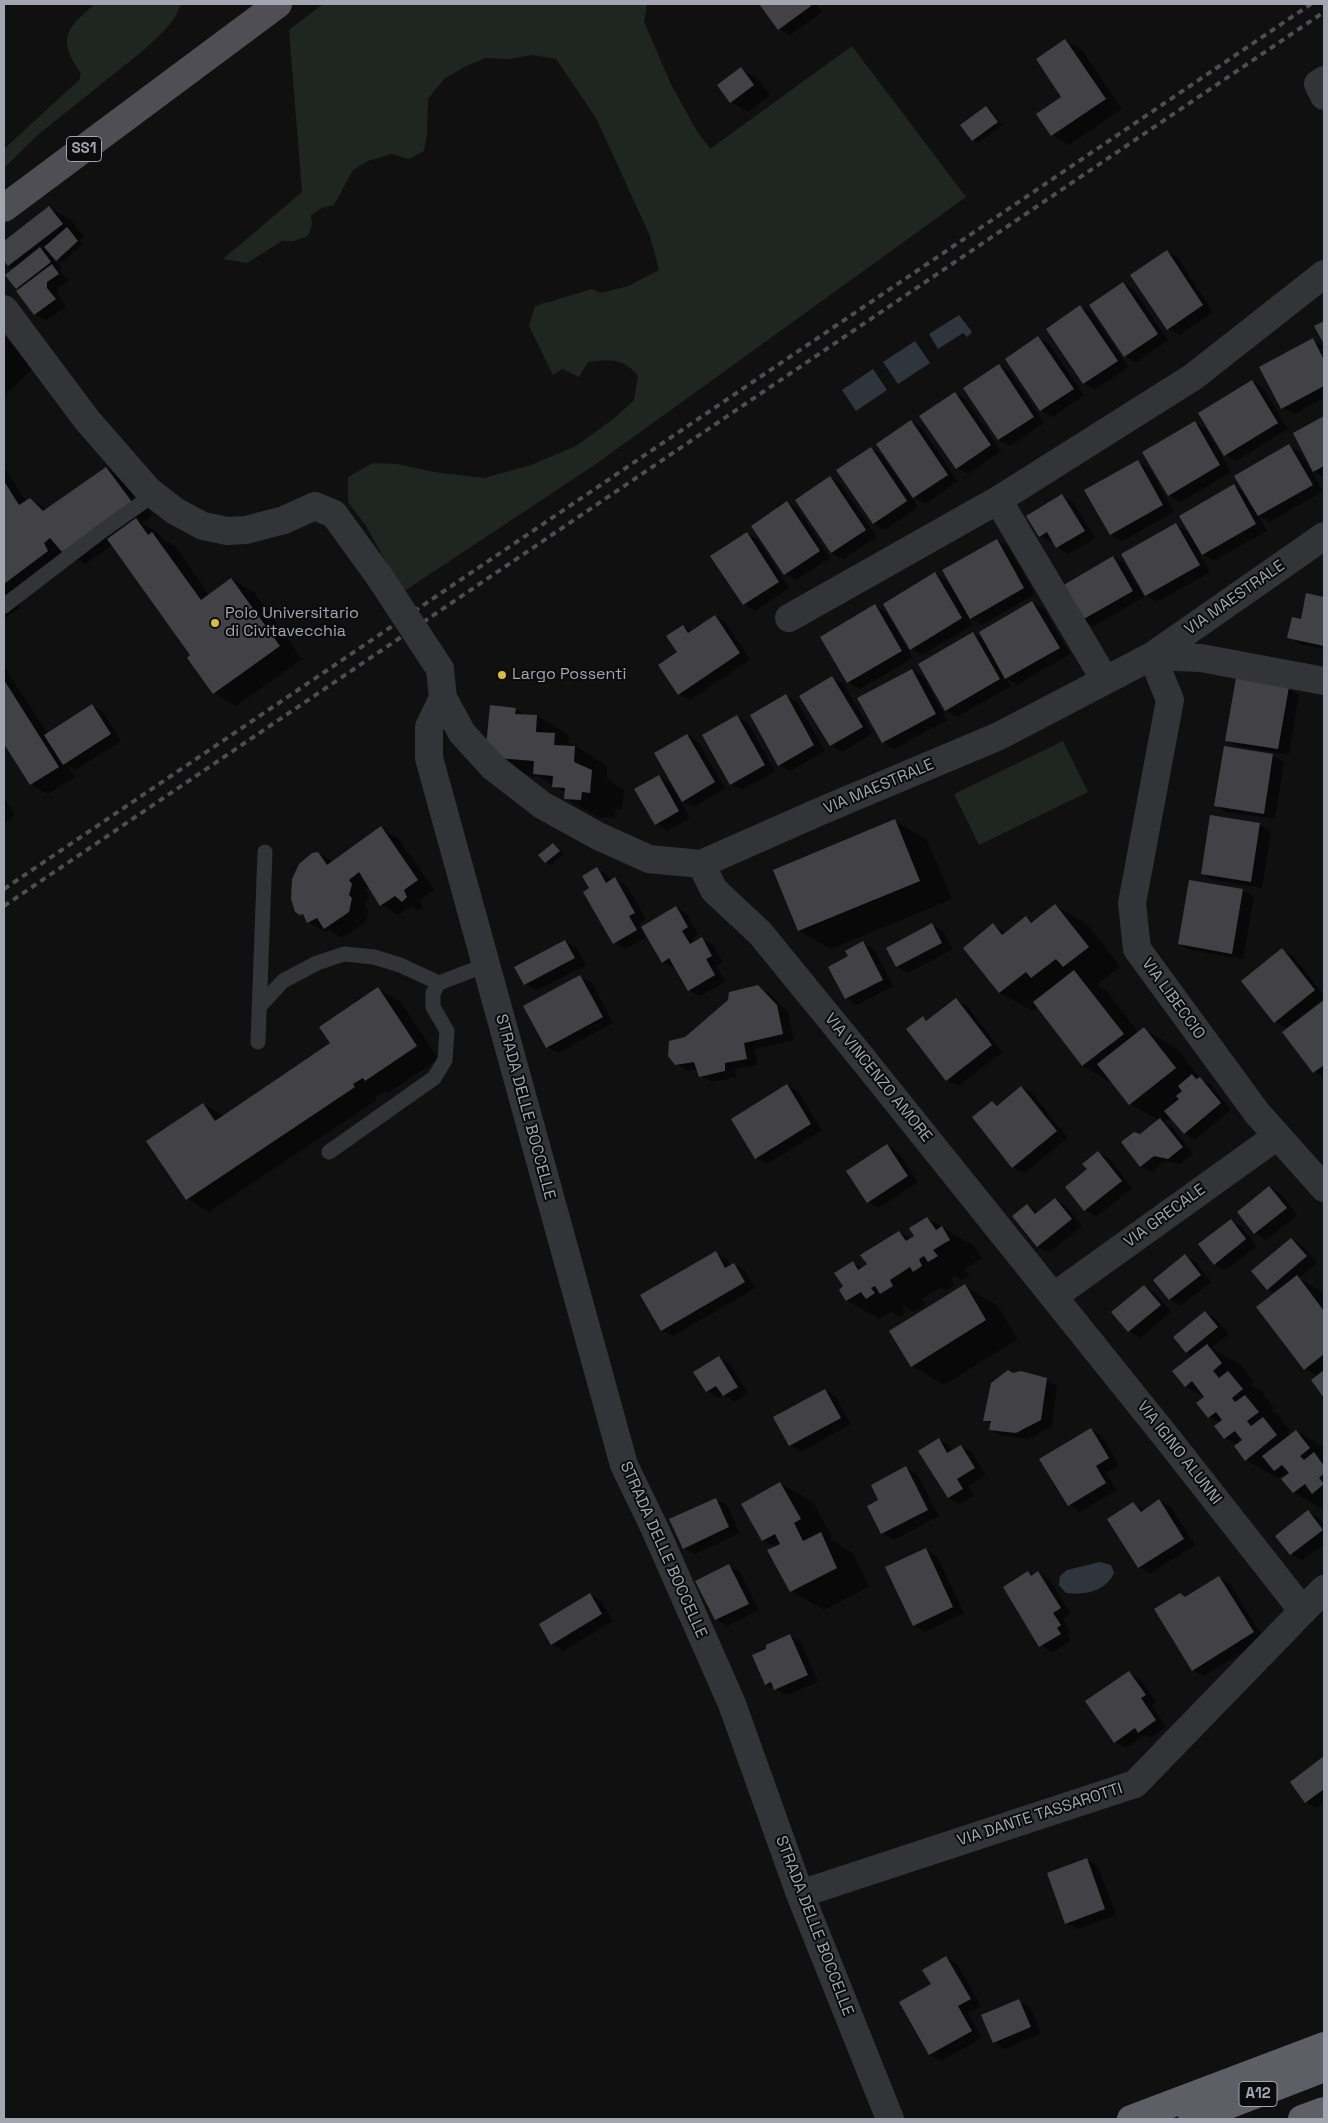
<!DOCTYPE html>
<style>
body{margin:0}
#map{position:relative;width:1328px;height:2123px;overflow:hidden;background:#101011;font-family:"Space Grotesk",sans-serif}
canvas{display:block}
.frame{position:absolute;inset:0;border:5px solid #a3a5b0;pointer-events:none}
</style>
<div id="map">
<canvas width="1328" height="2123"></canvas>
<div class="frame"></div>
</div>
<script>
const g = document.querySelector('canvas').getContext('2d');
g.lineJoin = 'round';
function paint(path, color) {
  g.fillStyle = color;
  g.fill(path, 'evenodd');
}
function strokePath(path, color, width, dash) {
  g.strokeStyle = color;
  g.lineWidth = width;
  g.lineCap = dash ? 'butt' : 'round';
  g.setLineDash(dash || []);
  g.stroke(path);
}
function drawText(font, color, halo, rows, align = 'center') {
  g.font = font + ' "Space Grotesk",sans-serif';
  g.lineWidth = 4;
  g.setLineDash([]);
  g.textBaseline = 'middle';
  g.strokeStyle = halo;
  g.fillStyle = color;
  for (const [text, x, y, turn = 0] of rows) {
    g.save();
    g.translate(x, y);
    g.rotate((+turn || 0) * Math.PI / 180);
    g.textAlign = isNaN(turn) ? turn : align;
    if (halo) g.strokeText(text, 0, 0);
    g.fillText(text, 0, 0);
    g.restore();
  }
}
const green = new Path2D(`
 M95,4H181L176,16L165,30L145,49L39,134L4,168V149L79,80L81,74C57,39 65,29 95,4Z
 M323,4H647L644,22L671,84L695,128L710,149L852,46L966,197L596,464L403,592L366,526L348,502V477L373,463L397,464L434,472L484,478L531,465L576,446L612,420L634,400L638,376C623,358 611,359 588,362L579,377L562,369L553,375L529,326L535,306L592,289L601,293L628,286L659,270L650,236L596,118L556,59L532,55L509,59L485,58L466,66L444,79L428,99L427,134L424,151L409,159L391,154L368,161L353,170L334,205L322,208L311,215L312,224L308,236L294,241H282L247,263L223,259L302,192L289,30Z
 M1063,741L1088,792L979,845L954,794Z`);
const water = new Path2D(`
 M959,315L972,332L967,337L963,333L938,349L929,334Z
 M915,341L930,363L898,384L883,362Z
 M873,369L887,390L856,411L842,390Z
 M1100,1562L1111,1565L1114,1573C1105,1592 1085,1595 1066,1593L1059,1585L1060,1576L1067,1570Z`);
const shadow = new Path2D(`
 M761,4H816L822,12L790,35L779,29Z
 M1065,40L1082,50L1122,109L1069,145L1052,135L1063,97Z
 M741,69L758,79L770,95L748,112L731,102Z
 M986,107L991,110L1002,125L978,143L973,140Z
 M49,207L71,220L84,237L80,241L83,244L61,263L54,259L62,268L59,270L69,280L58,288V295L66,306L46,321L35,314L20,290L17,288L14,269L4,259V242Z
 M1167,252L1178,258L1213,312L1179,335L1168,329Z
 M1123,283L1134,290L1168,340L1136,363L1125,356Z
 M1081,307L1092,313L1128,367L1095,390L1084,383Z
 M4,335L34,368L4,396Z
 M1038,338L1049,344L1084,395L1053,417L1041,410L1007,359Z
 M1313,340L1324,347V398L1294,414L1282,408Z
 M999,365L1010,372L1044,423L1010,446L999,440L965,388Z
 M1252,381L1263,388L1288,429L1236,461L1225,455Z
 M955,393L966,400L1001,451L968,474L956,468Z
 M1324,418V477L1310,469L1323,491L1270,522L1258,515L1267,531L1214,561L1199,552L1210,572L1157,602L1146,595L1176,525L1191,533L1234,486L1246,493L1289,446L1300,452L1310,469L1312,468L1294,434Z
 M911,421L922,428L958,481L925,504L914,497L878,444Z
 M1195,423L1206,429L1231,472L1180,502L1169,495Z
 M871,448L882,455L918,507L885,530L873,524Z
 M1138,462L1149,468L1174,512L1122,541L1111,535L1086,491Z
 M4,467L27,502L30,500L47,509L106,468L129,481L153,515L142,523L158,533L164,540L175,546L209,595L231,579L254,592L302,659L236,706L214,693L189,658L192,656L112,545L85,564L68,554L13,595L20,608L4,619Z
 M830,477L841,484L877,537L843,559L832,553L797,500Z
 M1062,496L1073,502L1095,538L1068,554L1057,547L1053,541L1051,542L1040,536Z
 M787,503L798,509L830,558L796,580L785,574Z
 M747,533L758,540L789,588L755,611L744,604Z
 M997,540L1008,547L1035,594L982,625L968,617L973,625L922,655L911,649L935,574L950,583Z
 M1113,557L1124,563L1144,597L1094,626L1083,620Z
 M1307,594L1324,598V649L1300,644L1289,637L1302,621Z
 M1032,602L1044,609L1070,654L1017,685L1006,678L1011,686L957,717L946,710L973,633L984,640Z
 M875,606L886,612L913,658L860,689L848,682L822,637Z
 M715,616L726,623L750,660L690,700L679,694V652L683,626L692,631Z
 M4,666L48,734L92,706L103,712L121,741L76,770L68,766L75,777L48,794L31,785L4,742Z
 M912,670L923,676L947,720L894,749L883,742Z
 M832,678L843,684L873,733L842,752L831,745Z
 M1288,688L1299,695L1289,755L1238,746L1227,740Z
 M786,696L797,702L825,751L790,771L779,765Z
 M516,709L527,716H537L569,735V742L607,766V779L624,790L622,810L615,809L614,818L598,817L565,798L566,793L540,777L519,775L486,756ZM553,741H555V751Z
 M737,717L748,723L775,771L742,790L731,784Z
 M687,735L698,742L725,788L694,807L683,801Z
 M1225,748L1273,755L1284,762L1275,819L1226,812L1215,805Z
 M659,777L670,783L690,818L667,831L656,824Z
 M4,798L15,815L4,823Z
 M1211,817L1260,825L1271,831L1262,888L1213,880L1202,873Z
 M895,821L927,840L952,899L831,949L799,931L775,871Z
 M381,828L398,838L434,890L420,900L423,907L419,911L411,906L398,915L381,905L369,887L365,890L369,894L365,906L368,909L366,922L342,938L329,930L325,932L308,922L306,917L301,914L318,853L334,862Z
 M554,844L564,854L551,865L546,862Z
 M597,869L608,875L611,881L615,879L626,885L646,919L639,923L642,928L676,908L687,914L698,934L692,938L695,943L702,939L713,945L723,962L716,966L726,982L700,996L689,990L676,967L674,968L662,962L648,936L625,949L614,943L591,889Z
 M1242,890L1254,897L1243,959L1190,950L1179,944Z
 M1055,906L1087,924L1120,966L1097,985L1106,990L1139,1033L1144,1029L1176,1048L1201,1079L1211,1085L1231,1110L1195,1140L1184,1133L1171,1117L1164,1122L1171,1126L1193,1153L1180,1164L1165,1161L1152,1172L1141,1166L1140,1135L1159,1120L1130,1104L1114,1084L1083,1066L1038,1007L1033,1011L1000,993L965,948L993,925L1007,933L1026,918L1034,922Z
 M932,925L943,931L953,949L908,973L897,966Z
 M565,941L577,948L586,965L536,991L525,984Z
 M862,943L874,949L893,986L857,1005L846,998L830,967L849,957Z
 M1282,950L1293,956L1324,995V998L1289,1026L1290,1028L1324,1002V1078L1314,1072L1284,1033L1288,1029L1275,1022Z
 M580,977L592,983L613,1023L558,1053L547,1047Z
 M757,987L769,993L788,1012L794,1040L754,1049L758,1065L735,1069L736,1077L712,1082L700,1076L698,1069L688,1071L676,1064L686,1039Z
 M378,989L401,1002L439,1059L388,1093L385,1091L375,1097L377,1100L209,1212L187,1199L203,1104L224,1116L332,1044Z
 M956,1000L967,1006L1002,1052L958,1086L946,1080L923,1018L928,1021Z
 M787,1085L798,1092L822,1130L767,1164L756,1158Z
 M1022,1087L1033,1094L1068,1138L1024,1173L1013,1167L992,1102L998,1106Z
 M887,1146L898,1152L918,1182L879,1208L868,1202Z
 M1098,1152L1110,1159L1132,1188L1096,1217L1085,1210L1067,1187L1089,1169Z
 M1270,1188L1281,1194L1297,1215L1266,1240L1255,1233Z
 M1055,1200L1066,1206L1082,1226L1049,1253L1037,1246L1028,1206L1039,1213Z
 M927,1218L974,1246L982,1258L965,1269L969,1275L962,1280L954,1276L950,1278L954,1285L946,1290L941,1287L922,1299L925,1305L914,1312L902,1305L906,1312L900,1317L891,1312L879,1319L847,1301L840,1290L845,1287L853,1263L863,1268L899,1232L911,1239L916,1236Z
 M1231,1220L1242,1227L1257,1246L1226,1270L1214,1264Z
 M1291,1239L1303,1246L1317,1263L1299,1278L1324,1293V1396L1313,1380L1318,1376L1305,1369L1275,1293L1268,1289Z
 M716,1253L727,1259L731,1266L734,1264L745,1271L756,1288L673,1336L661,1330Z
 M1185,1256L1196,1262L1211,1282L1181,1306L1170,1299L1155,1280Z
 M965,1286L997,1305L1018,1339L944,1385L912,1366Z
 M1144,1286L1155,1293L1171,1312L1140,1338L1129,1331L1113,1312Z
 M1205,1312L1216,1319L1229,1334L1211,1348L1240,1364L1254,1382L1250,1385L1261,1391L1274,1408L1271,1411L1278,1415L1290,1431L1288,1433L1291,1435L1296,1431L1324,1447V1510L1293,1492L1286,1477L1283,1475L1278,1478L1246,1460L1237,1445L1225,1438L1216,1426L1219,1423L1209,1417L1206,1398L1185,1386L1193,1357L1186,1353Z
 M719,1358L730,1364L748,1393L735,1402L723,1395L718,1398L707,1391Z
 M1014,1374L1046,1379L1057,1386L1052,1426L1028,1439L1002,1436L991,1430L992,1424L985,1420Z
 M825,1390L836,1397L851,1424L801,1452L790,1445Z
 M1091,1429L1102,1436L1119,1465L1106,1473L1117,1490L1080,1512L1069,1505Z
 M939,1440L950,1446L952,1451L961,1446L972,1452L986,1475L968,1486L974,1495L960,1504L949,1498Z
 M906,1468L917,1474L939,1516L894,1540L882,1533L869,1507L880,1500Z
 M780,1483L813,1502L832,1537L830,1539L853,1553L869,1587L824,1610L791,1591L769,1550L775,1547L763,1540Z
 M716,1499L727,1505L740,1533L695,1554L684,1548Z
 M1160,1501L1171,1507L1195,1545L1150,1574L1139,1567L1133,1504L1144,1510Z
 M1308,1512L1319,1518L1324,1525V1544L1302,1561L1291,1554Z
 M926,1549L937,1556L964,1613L925,1632L914,1625Z
 M729,1566L740,1572L759,1610L727,1626L716,1619L697,1582Z
 M1028,1573L1033,1576L1038,1573L1049,1579L1071,1614L1063,1619L1071,1632L1067,1634L1071,1641L1052,1652L1040,1646Z
 M1219,1577L1230,1584L1264,1639L1204,1676L1193,1670L1186,1598Z
 M590,1595L601,1601L613,1621L563,1651L552,1644Z
 M790,1636L801,1642L818,1682L786,1695L766,1684Z
 M1129,1672L1140,1679L1156,1702L1152,1705L1166,1727L1150,1738L1145,1735L1126,1748L1115,1742Z
 M1324,1758V1803L1317,1808L1306,1802L1291,1782Z
 M1087,1860L1098,1866L1116,1915L1078,1929L1066,1923Z
 M946,1958L957,1964L981,2006L968,2013L982,2038L941,2061L930,2055L900,2003L932,1984Z
 M1019,2001L1030,2007L1041,2033L1005,2049L994,2042Z`);
const building = new Path2D(`
 M759,4H810L811,6L778,30Z
 M1065,39L1106,99L1051,136L1036,114L1061,97L1036,59Z
 M741,67L754,85L730,103L717,85Z
 M986,106L998,122L972,141L960,125Z
 M49,206L63,224L8,266L4,261V241Z
 M67,227L78,241L56,261L44,247Z
 M40,247L51,262L16,289L5,275Z
 M1167,250L1203,305L1167,330L1130,275Z
 M52,264L59,274L47,282V288L56,299L34,315L16,291Z
 M1123,282L1158,334L1124,357L1089,305Z
 M1080,305L1118,361L1083,384L1046,329Z
 M1324,321V344L1314,326Z
 M1038,336L1074,389L1040,411L1005,359Z
 M1313,338L1324,360V386L1281,409L1259,367Z
 M999,364L1034,417L998,440L963,388Z
 M1252,380L1278,423L1224,456L1198,413Z
 M955,392L991,445L956,469L919,416Z
 M1324,416V466L1313,472L1293,433Z
 M911,420L948,475L913,498L876,444Z
 M1195,421L1220,465L1168,496L1142,452Z
 M1289,444L1313,485L1258,516L1234,476Z
 M871,447L907,501L873,524L836,470Z
 M1138,460L1163,505L1110,535L1084,490Z
 M106,467L132,502L62,552L50,538L44,543L48,551L4,584V481L19,505L30,498L43,511Z
 M830,476L866,530L831,553L795,500Z
 M1234,484L1256,524L1202,555L1179,516Z
 M1062,494L1085,531L1056,548L1047,532L1039,537L1026,516Z
 M787,501L820,551L784,575L751,526Z
 M136,518L148,535L152,532L201,600L231,578L280,646L213,694L187,658L190,655L107,539Z
 M1176,523L1200,565L1145,596L1121,554Z
 M747,532L779,582L743,605L710,556Z
 M997,539L1024,588L970,619L942,570Z
 M1113,556L1133,591L1082,620L1062,586Z
 M935,572L962,618L910,650L883,604Z
 M1306,593L1324,597V646L1287,638L1292,617L1301,619Z
 M1032,601L1060,648L1005,679L979,632Z
 M875,604L902,651L847,683L820,637Z
 M715,615L740,653L678,695L658,665L677,652L666,636L683,625L688,633Z
 M973,632L1000,679L945,711L918,664Z
 M912,669L936,714L882,743L857,698Z
 M832,676L863,727L830,746L799,696Z
 M1236,678L1289,687L1278,749L1225,741Z
 M4,680L59,767L30,785L4,744Z
 M786,694L814,745L778,766L750,715Z
 M92,704L111,734L63,765L44,735Z
 M490,705L516,708L515,714L537,715L536,732L555,733L554,745L575,746L574,762L592,770L590,793L582,792L581,800L564,799L565,788L552,787L553,776L533,774L534,761L485,757Z
 M737,715L765,765L730,785L702,735Z
 M687,734L715,782L682,802L654,753Z
 M1224,746L1273,754L1264,814L1214,806Z
 M659,775L679,811L655,825L634,789Z
 M1210,815L1260,823L1251,882L1201,874Z
 M895,819L920,881L798,931L773,870Z
 M381,826L418,880L404,890L407,897L402,902L395,896L380,906L359,872L349,880L352,884L349,895L352,898L349,912L324,929L317,918L307,923L303,914L300,915L295,912L291,899L292,879L299,864L312,853L318,852L327,865Z
 M553,843L560,851L545,863L538,855Z
 M597,867L606,883L615,877L635,913L629,916L637,930L613,944L583,892L589,888L582,876Z
 M1189,880L1243,889L1232,954L1178,944Z
 M1055,904L1089,947L1063,967L1056,959L1031,978L1026,972L999,993L963,948L993,923L1002,935L1026,916L1031,923Z
 M676,906L688,927L682,931L690,944L702,937L712,956L706,959L715,975L688,991L669,958L662,963L641,927Z
 M932,923L942,943L896,967L886,948Z
 M565,940L575,958L524,985L514,967Z
 M863,941L883,980L845,999L828,967L848,956L845,951Z
 M1282,948L1315,990L1274,1023L1241,981Z
 M1074,970L1124,1034L1082,1066L1033,1002Z
 M580,975L603,1017L546,1048L523,1006Z
 M758,985L777,1005L783,1034L744,1043L747,1059L725,1063V1071L699,1077L694,1062L675,1065L668,1056L669,1041L685,1037L728,1000L729,992Z
 M378,987L417,1046L365,1081L363,1078L353,1084L355,1087L186,1200L146,1141L203,1103L215,1121L330,1043L319,1027Z
 M956,998L992,1045L946,1081L906,1029L923,1016L926,1021Z
 M1324,1000V1065L1313,1073L1282,1032Z
 M1144,1027L1176,1068L1129,1105L1097,1064Z
 M1192,1074L1196,1079L1200,1077L1221,1103L1184,1134L1164,1111L1179,1099L1176,1096L1182,1091L1178,1086Z
 M787,1084L811,1124L755,1159L731,1119Z
 M1021,1086L1057,1131L1012,1168L972,1117L992,1101L997,1106Z
 M1160,1118L1183,1147L1168,1159L1154,1156L1140,1167L1121,1142L1134,1132L1140,1134Z
 M887,1144L908,1176L867,1203L846,1171Z
 M1098,1151L1122,1181L1084,1211L1065,1187L1087,1169L1082,1164Z
 M1269,1186L1287,1208L1254,1234L1237,1212Z
 M1055,1198L1072,1219L1037,1247L1012,1216L1027,1204L1035,1214Z
 M927,1217L936,1230L942,1226L950,1240L933,1250L938,1256L928,1262L924,1256L919,1259L922,1266L913,1272L910,1267L890,1280L893,1286L880,1294L875,1286L871,1288L875,1293L866,1299L861,1292L846,1301L839,1290L843,1286L834,1273L853,1261L858,1270L867,1264L860,1255L899,1231L906,1241L914,1236L909,1228Z
 M1231,1219L1246,1239L1214,1265L1198,1244Z
 M1291,1238L1307,1256L1267,1290L1251,1271Z
 M716,1251L725,1268L734,1263L745,1282L661,1331L640,1295Z
 M1185,1254L1201,1275L1169,1300L1153,1280Z
 M1297,1275L1324,1311V1354L1304,1370L1256,1307Z
 M965,1284L986,1320L911,1367L889,1331Z
 M1144,1285L1161,1305L1128,1332L1111,1312Z
 M1205,1311L1218,1327L1186,1353L1173,1337Z
 M1207,1344L1222,1363L1213,1371L1219,1378L1228,1371L1243,1389L1232,1398L1235,1402L1245,1395L1259,1412L1247,1421L1251,1426L1263,1417L1277,1435L1245,1461L1234,1446L1242,1440L1235,1431L1224,1439L1214,1426L1222,1420L1216,1412L1208,1418L1196,1403L1204,1397L1192,1381L1185,1387L1172,1371Z
 M719,1356L738,1387L723,1396L716,1386L706,1392L693,1372Z
 M1008,1370L1013,1373L1021,1371L1047,1378L1041,1420L1016,1433L989,1430L991,1421H983L991,1383Z
 M1324,1370V1398L1311,1380Z
 M825,1389L841,1418L789,1446L773,1417Z
 M1091,1428L1109,1458L1096,1466L1106,1483L1068,1506L1039,1459Z
 M1296,1430L1310,1448L1300,1456L1304,1460L1314,1452L1324,1466V1473L1319,1478L1324,1484L1312,1494L1305,1484L1293,1493L1281,1479L1289,1473L1282,1465L1274,1471L1262,1456Z
 M939,1438L947,1453L961,1445L975,1468L957,1479L963,1489L948,1498L918,1451Z
 M906,1466L928,1510L881,1534L867,1506L878,1500L871,1485Z
 M780,1482L801,1519L794,1523L803,1541L821,1532L837,1568L790,1592L767,1550L780,1544L775,1534L762,1541L741,1504Z
 M716,1498L729,1527L683,1549L669,1519Z
 M1159,1499L1184,1539L1138,1568L1107,1519L1133,1502L1141,1512Z
 M1308,1510L1323,1530L1290,1555L1275,1536Z
 M926,1548L953,1607L913,1626L885,1567Z
 M729,1564L749,1604L715,1620L695,1581Z
 M1028,1571L1031,1576L1038,1571L1061,1608L1053,1613L1061,1625L1057,1628L1061,1634L1039,1647L1003,1587Z
 M1219,1576L1254,1632L1192,1671L1154,1609L1180,1593L1185,1597Z
 M590,1593L602,1614L551,1645L539,1624Z
 M790,1634L808,1675L774,1690L771,1682L765,1685L752,1655L766,1649V1645Z
 M1129,1671L1146,1695L1141,1698L1156,1720L1138,1733L1135,1728L1114,1743L1085,1701Z
 M1324,1756V1789L1305,1803L1290,1782Z
 M1087,1858L1105,1909L1065,1924L1047,1873Z
 M946,1956L971,1999L958,2006L972,2031L929,2055L899,2002L931,1984L922,1970Z
 M1019,1999L1031,2027L993,2043L981,2015Z`);
const lane = new Path2D(`
 M4,606L102,531L153,495
 M259,1007L283,981L317,963L344,954L374,957L400,965L439,983L486,965
 M258,1042L265,852
 M329,1152L434,1078L445,1060L447,1031L433,1007V993L439,983`);
const street = new Path2D(`
 M1324,80L1318,84L1324,96
 M4,309L87,420L148,490L175,511L203,526L227,531L246,530L284,520L315,506L334,514L379,576
 M998,500L1105,680
 M789,618L998,500L1193,377L1324,274
 M440,669L443,698L429,727V758L624,1465L655,1529L732,1704L800,1894L890,2119
 M1324,681L1201,658L1152,656L1170,700L1132,903L1137,949L1257,1113L1324,1188
 M443,698L462,733L493,767L542,805L598,836L649,859L701,864L821,811L999,736L1152,656L1324,536
 M701,864L714,890L760,933L858,1053L1171,1443L1303,1611
 M1054,1296L1277,1136
 M800,1894L1135,1784L1324,1589`);
const primary = new Path2D(`
 M4,208L278,4`);
const highway = new Path2D(`
 M1131,2119L1324,2046
 M1192,2119L1324,2068
 M1302,2119L1324,2111`);
const rail = new Path2D(`
 M4,889L1311,4
 M4,906L1324,12`);
const streetBridge = new Path2D(`
 M379,576L440,669`);
const markers = [
 [215,623,5,"#dbbc3e"],
 [502,675,5,"#dbbc3e"]
];
const shields = [
 [84,149,35],
 [1258,2094,38]
];
const shieldNames = [
 ["SS1",84,149],
 ["A12",1258,2094]
];
const streetNames = [
 ["VIA MAESTRALE",1235,598,-35],
 ["VIA MAESTRALE",879,787,-23],
 ["VIA LIBECCIO",1173,999,54],
 ["VIA VINCENZO AMORE",878,1078,51],
 ["STRADA DELLE BOCCELLE",525,1107,75],
 ["VIA GRECALE",1165,1216,-36],
 ["VIA IGINO ALUNNI",1179,1453,52],
 ["STRADA DELLE BOCCELLE",663,1550,66],
 ["VIA DANTE TASSAROTTI",1040,1815,-18],
 ["STRADA DELLE BOCCELLE",814,1926,69]
];
const poiNames = [
 ["Polo Universitario",225,614],
 ["di Civitavecchia",225,632],
 ["Largo Possenti",512,675]
];
paint(green, '#1f2520');
paint(water, '#2f353c');
paint(shadow, '#0007');
paint(building, '#424246');
strokePath(lane, '#333438', 15);
strokePath(street, '#333438', 28);
strokePath(primary, '#4e4e54', 28);
strokePath(highway, '#5e5f66', 28);
strokePath(rail, '#4d4d52', 4, [6, 5]);
strokePath(streetBridge, '#333438', 28);
for (const [x, y, r, color] of markers) {
  const dot = new Path2D();
  dot.arc(x, y, r, 0, 2 * Math.PI);
  g.fillStyle = color;
  g.fill(dot);
  strokePath(dot, '#0b0b0c', 2);
}
for (const [x, y, w] of shields) {
  const box = new Path2D();
  box.roundRect(x - w / 2, y - 12.5, w, 25, 4);
  g.fillStyle = '#0b0b0c';
  g.fill(box);
  strokePath(box, '#a3a5b0', 1);
}
drawText('bold 15px', '#a3a5b0', null, shieldNames);
drawText('16px', '#a3a5b0', '#0b0b0c', streetNames);
drawText('16px', '#a3a5b0', '#0b0b0c', poiNames, 'left');
</script>
